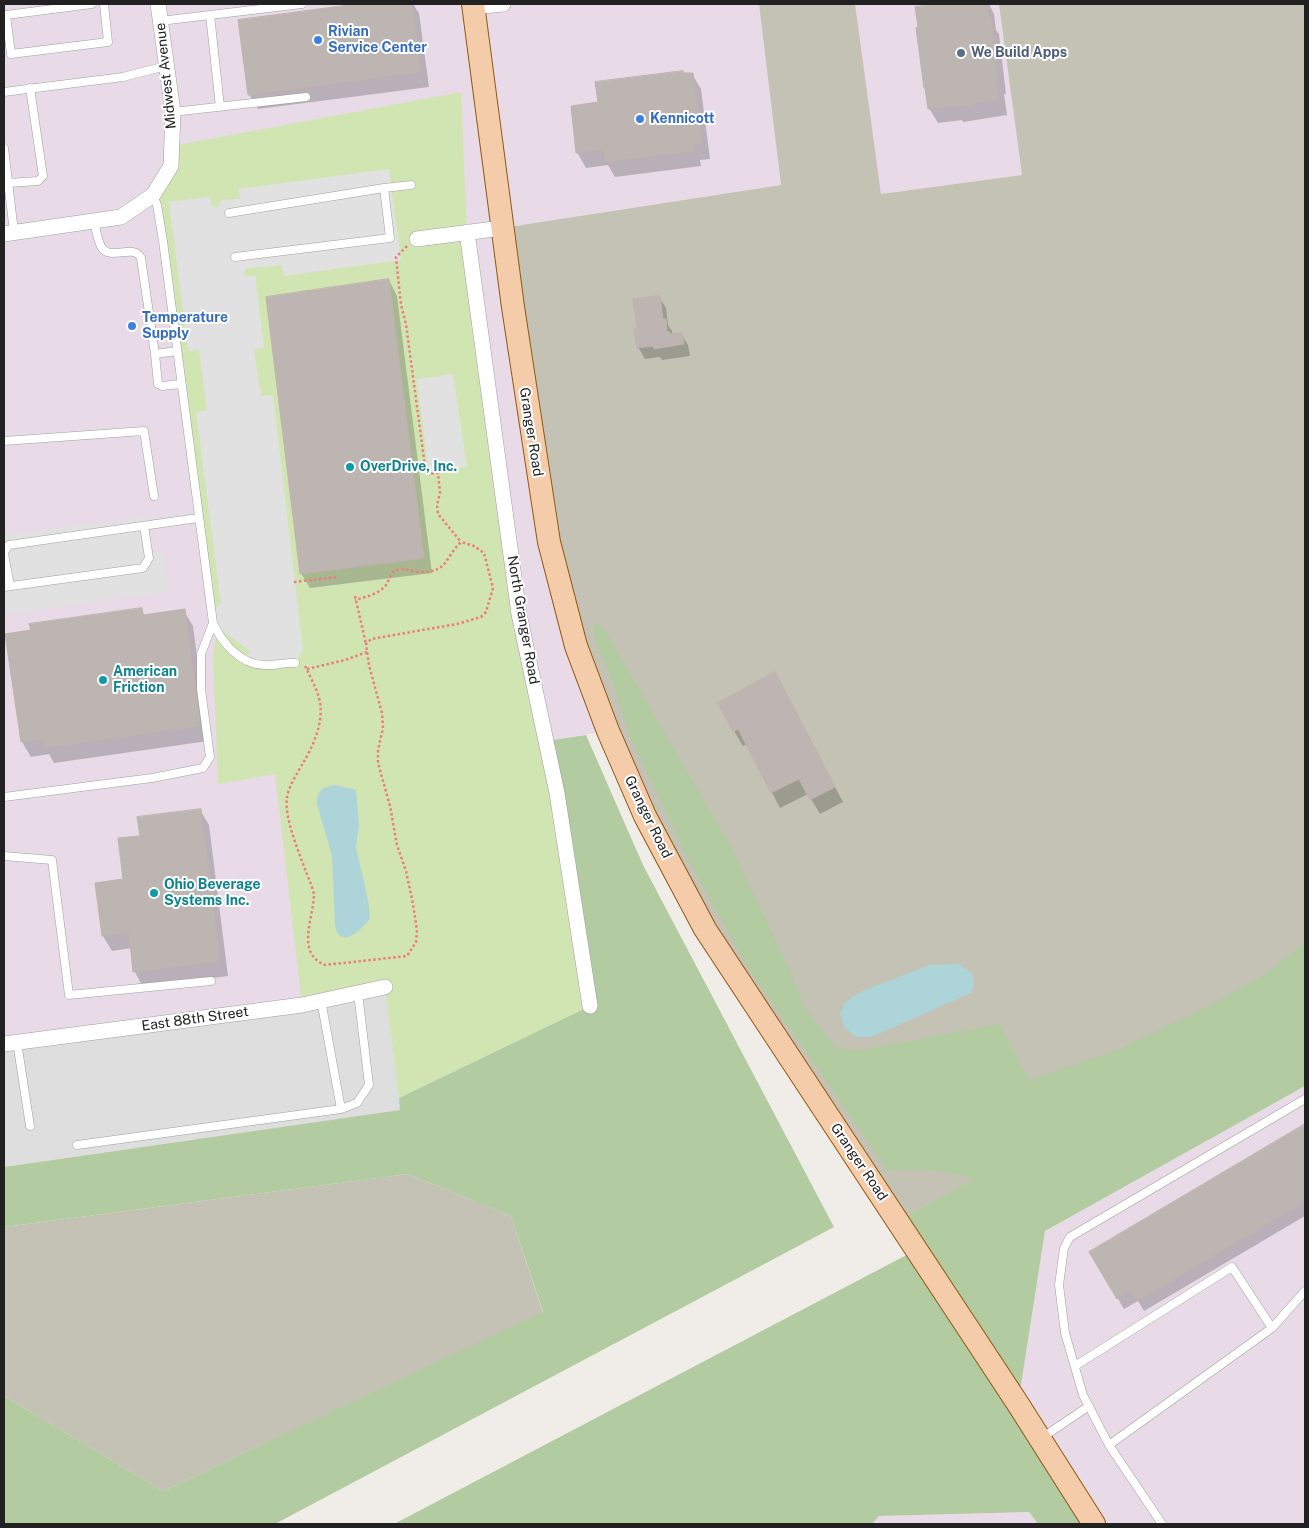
<!DOCTYPE html>
<style>
body{margin:0}
#map{position:relative;width:1309px;height:1528px;overflow:hidden;background:#f0ede8;font-family:"Public Sans",sans-serif}
canvas{display:block}
.frame{position:absolute;inset:0;border:5px solid #212121;pointer-events:none}
</style>
<div id="map">
<canvas width="1309" height="1528"></canvas>
<div class="frame"></div>
</div>
<script>
const g = document.querySelector('canvas').getContext('2d');
g.lineJoin = 'round';
function paint(path, color) {
  g.fillStyle = color;
  g.fill(path, 'evenodd');
}
function strokePath(path, color, width, dash) {
  g.strokeStyle = color;
  g.lineWidth = width;
  g.lineCap = dash ? 'butt' : 'round';
  g.setLineDash(dash || []);
  g.stroke(path);
}
function drawText(font, color, halo, rows, align = 'center') {
  g.font = font + ' "Public Sans",sans-serif';
  g.lineWidth = 4;
  g.setLineDash([]);
  g.textBaseline = 'middle';
  g.strokeStyle = halo;
  g.fillStyle = color;
  for (const [text, x, y, turn = 0] of rows) {
    g.save();
    g.translate(x, y);
    g.rotate((+turn || 0) * Math.PI / 180);
    g.textAlign = isNaN(turn) ? turn : align;
    if (halo) g.strokeText(text, 0, 0);
    g.fillText(text, 0, 0);
    g.restore();
  }
}
const residential = new Path2D(`
 M385,987L401,1110L4,1167V1044Z`);
const industrial = new Path2D(`
 M4,4H761L781,185L502,228L608,731L546,741L399,1098L385,988L4,1044Z
 M854,4H1000L1022,175L881,194Z
 M1305,1086V1524H1094L1018,1404L1045,1231Z
 M1029,1512L1038,1524H872L879,1516Z`);
const construction = new Path2D(`
 M759,4H855L881,194L1022,175L999,4H1305V1003L897,1221L705,929L576,646L502,228L781,185Z
 M408,1174L511,1216L543,1313L163,1491L4,1396V1227Z`);
const grass = new Path2D(`
 M461,92L467,232L496,452L590,1006L399,1098L385,987L302,1005L275,774L218,784L213,656L217,632L155,200L172,146Z`);
const forest = new Path2D(`
 M593,622L604,629L731,847L785,960L804,1007L835,1047L857,1051L1000,1024L1029,1080L1117,1050L1207,1007L1267,973L1305,942V1086L1045,1231L1018,1404L1094,1524H1038L1029,1512L879,1516L872,1524H394L916,1250L897,1221L974,1179C947,1171 917,1168 888,1171L747,966L688,859L631,739L612,681L596,643Z
 M586,735L643,865L834,1227L275,1524H4V1396L163,1491L543,1312L511,1216L408,1174L4,1227V1167L400,1110L399,1098L590,1006L546,741Z`);
const parking = new Path2D(`
 M389,169L401,260L284,276L282,265L246,269L244,272L246,277L255,275L264,347L254,350L261,396L273,395L303,649L297,662L263,666L242,659L251,652L213,623L210,611L221,604L196,412L207,410L199,350L188,351L169,202L210,197L212,207H218L221,200L240,199L238,189Z
 M453,374L467,467L429,473L417,379Z
 M148,516L153,553H163L169,592L4,614V535Z`);
const water = new Path2D(`
 M336,785L356,790L359,826L356,847L369,905L370,919C361,929 341,951 335,926L332,856L317,804C317,790 322,787 336,785Z
 M959,964L972,973L974,985L971,993L871,1037H856L845,1028L840,1013L845,1003L860,992L930,965Z`);
const shadow = new Path2D(`
 M366,4H413L419,13L429,87L258,109L249,94L240,21Z
 M942,4H989L994,14L996,30L999,34L1006,94H1004L1007,115L963,122L962,120L938,123L929,108L927,92L925,88Z
 M684,74H692L701,89L710,159L700,160L701,166L615,177L608,165L586,168L577,152L599,103Z
 M389,280L397,296L432,573L310,588L301,573Z
 M659,297L666,308L668,325L672,331V335L681,334L688,345L690,356L662,360L660,357L645,359L638,347V330Z
 M141,609L145,616L184,611L193,626L208,741L54,763L49,754L31,757L22,742L32,631Z
 M783,689L843,802L820,814L808,794L780,808L747,744L743,746L734,731Z
 M200,810L209,825L228,976L143,987L135,972L132,948L112,951L103,936L141,837Z
 M1305,1126V1216L1144,1311L1138,1301L1124,1309L1091,1253Z`);
const building = new Path2D(`
 M357,4H412L421,72L248,95L238,20Z
 M938,4H987L989,18H991L998,79H996L999,100L974,103V105L928,109L925,88H924L916,28L918,27L915,7Z
 M683,71L684,73H693L702,144L693,145V151L605,162L604,149L576,153L571,106L598,102L595,82Z
 M389,279L424,558L300,574L266,297Z
 M660,296L663,319H666L667,332H670V334L682,333L684,344L654,349L653,346L637,348L634,329H637L633,299Z
 M142,608L143,615L185,609L200,726L44,748L43,739L21,742L5,634L31,630L29,624Z
 M775,672L835,787L810,800L799,779L771,793L738,729L733,732L718,703Z
 M201,809L220,961L133,972L129,933L102,936L95,883L123,879L118,838L140,836L137,817Z
 M1305,1124V1201L1137,1301L1131,1290L1117,1299L1089,1252Z`);
const path = new Path2D(`
 M407,246L396,257L401,305L406,324L426,474L438,473L440,493L437,505L438,514L461,542
 M294,582L336,577
 M355,596L366,644
 M305,666C310,676 316,687 319,698C325,719 314,745 303,763C298,772 288,787 287,798C284,818 299,852 306,872C309,879 312,886 314,894C314,917 295,953 325,965L407,956L416,942L417,930L413,904L406,871L397,845L390,806L378,763V750L383,728L382,713L369,665L366,644L371,639L457,624L481,617L486,612L493,588L484,553L474,546L461,542C445,557 448,573 420,572C412,572 405,567 397,570C390,572 390,579 386,585C379,594 366,597 355,600
 M307,669L345,660L367,652`);
const lane = new Path2D(`
 M92,4L6,15L11,54L108,42L104,4
 M210,15L220,107
 M160,21L302,4
 M4,92L123,77L166,66
 M173,112L306,97
 M4,148L14,232
 M8,183L38,181L43,176L30,88
 M153,195L157,205L163,241L213,623C222,643 241,665 264,665C275,666 285,662 295,663
 M229,213L384,188L411,185
 M94,221C96,229 97,240 102,248C111,261 133,243 141,258L155,354
 M235,257L390,238L384,188
 M177,351L155,354L158,384L162,386L181,384
 M4,441L144,431L154,496
 M4,552L9,545L198,518
 M4,554L10,586
 M4,587L143,568L149,558L144,526
 M4,797L152,778L203,768L210,757L201,689V654L213,623
 M4,856L52,860L69,995L211,981
 M17,1042L30,1126
 M341,1109L357,1103L369,1085L358,993
 M77,1145L341,1109L321,1000
 M1272,1328L1305,1291
 M1075,1366L1232,1267L1272,1328L1109,1445
 M1043,1437L1089,1406
 M1162,1524L1109,1445L1083,1395L1065,1333L1059,1285L1064,1248L1070,1237L1305,1099`);
const street = new Path2D(`
 M473,7L503,4
 M467,232L519,614L557,793L590,1006
 M4,234L121,217L153,195L171,166L173,112L158,4
 M417,239L502,228
 M4,1044L302,1005L385,987`);
const primary = new Path2D(`
 M473,4L513,307L549,542L576,646L608,731L645,816L705,929L1018,1404L1094,1524`);
const markers = [
 [318,40,5,"#3f7fe0"],
 [961,53,5,"#5c6f8a"],
 [640,119,5,"#3f7fe0"],
 [132,326,5,"#3f7fe0"],
 [350,467,5,"#0f9aa8"],
 [103,680,5,"#0f9aa8"],
 [154,893,5,"#0f9aa8"]
];
const shopNames = [
 ["Rivian",328,32],
 ["Service Center",328,48],
 ["Kennicott",650,119],
 ["Temperature",142,318],
 ["Supply",142,334]
];
const serviceNames = [
 ["We Build Apps",971,53]
];
const streetNames = [
 ["Midwest Avenue",166,76,-96],
 ["Granger Road",531,432,81],
 ["North Granger Road",523,620,80],
 ["Granger Road",648,817,64],
 ["East 88th Street",195,1019,-8],
 ["Granger Road",859,1162,56]
];
const cultureNames = [
 ["OverDrive, Inc.",360,467],
 ["American",113,672],
 ["Friction",113,688],
 ["Ohio Beverage",164,885],
 ["Systems Inc.",164,901]
];
paint(residential, '#dfdede');
paint(industrial, '#e8dbe7');
paint(construction, '#c4c2b4');
paint(grass, '#d1e5b3');
paint(forest, '#b2cba1');
paint(parking, '#e1e1e1');
paint(water, '#add4d9');
paint(shadow, '#0003');
paint(building, '#bdb5b1');
strokePath(building, '#c1b3ac', 1);
strokePath(lane, '#9e9e9e', 9);
strokePath(street, '#9e9e9e', 16);
strokePath(primary, '#8f560e', 24);
strokePath(path, '#ed7c7d', 2.5, [2.5, 2.5]);
strokePath(lane, '#fff', 8);
strokePath(street, '#fff', 15);
strokePath(primary, '#f4ccaa', 22);
for (const [x, y, r, color] of markers) {
  const dot = new Path2D();
  dot.arc(x, y, r, 0, 2 * Math.PI);
  g.fillStyle = color;
  g.fill(dot);
  strokePath(dot, '#fff', 2);
}
drawText('bold 14px', '#366cbe', '#fff', shopNames, 'left');
drawText('bold 14px', '#4e5e75', '#fff', serviceNames, 'left');
drawText('14px', '#212121', '#fff', streetNames);
drawText('bold 14px', '#0d838f', '#fff', cultureNames, 'left');
</script>
